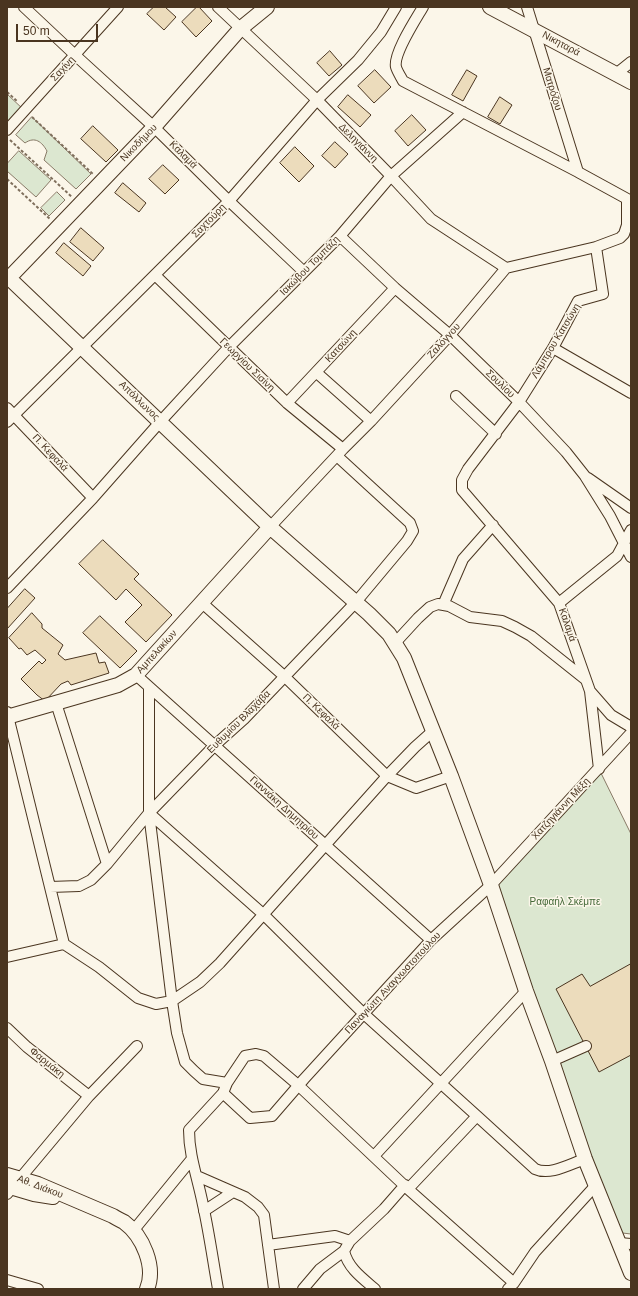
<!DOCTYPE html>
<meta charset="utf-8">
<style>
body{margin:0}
#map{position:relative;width:638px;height:1296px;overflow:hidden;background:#fbf6e9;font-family:Arial,sans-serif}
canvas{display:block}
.frame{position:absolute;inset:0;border:8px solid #4a3520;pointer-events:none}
.scale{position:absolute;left:16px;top:24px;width:82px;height:18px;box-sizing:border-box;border:2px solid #4a3520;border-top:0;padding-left:5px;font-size:12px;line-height:14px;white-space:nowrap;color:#4a3520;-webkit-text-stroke:3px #fbf6e9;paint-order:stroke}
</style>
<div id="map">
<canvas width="638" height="1296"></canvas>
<div class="frame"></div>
<div class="scale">50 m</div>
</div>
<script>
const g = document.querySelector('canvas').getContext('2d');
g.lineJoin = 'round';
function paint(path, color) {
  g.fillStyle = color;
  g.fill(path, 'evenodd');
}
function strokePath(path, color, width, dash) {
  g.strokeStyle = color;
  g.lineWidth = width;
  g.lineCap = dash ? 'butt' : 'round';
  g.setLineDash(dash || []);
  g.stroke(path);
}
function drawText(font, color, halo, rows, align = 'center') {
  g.font = font + ' Arial,sans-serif';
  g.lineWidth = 3;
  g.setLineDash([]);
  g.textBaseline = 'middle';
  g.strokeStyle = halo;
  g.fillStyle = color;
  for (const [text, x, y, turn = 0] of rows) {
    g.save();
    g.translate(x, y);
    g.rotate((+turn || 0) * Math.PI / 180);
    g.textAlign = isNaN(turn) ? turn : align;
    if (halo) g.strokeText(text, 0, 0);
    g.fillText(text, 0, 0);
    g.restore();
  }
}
const green = new Path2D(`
 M7,94L24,110L7,124Z
 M32,117L91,174L76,189L44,160L47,151C42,142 35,136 25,143L16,135Z
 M19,151L51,180L36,197L7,171V164Z
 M57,192L65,200L49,216L41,208Z
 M599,769L631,834V1234L614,1232L491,885Z`);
const building = new Path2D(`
 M154,7H165L176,17L164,30L147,14Z
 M197,7H199L212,21L196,37L182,22Z
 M330,51L342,65L329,76L317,63Z
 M375,70L391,87L374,103L358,86Z
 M467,70L477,76L463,101L452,95Z
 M348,95L371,115L360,127L338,107Z
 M500,97L512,105L500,124L488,117Z
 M412,115L426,130L408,146L395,131Z
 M93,126L118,150L106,162L81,139Z
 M335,142L348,154L335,168L322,156Z
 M295,147L314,166L299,182L280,163Z
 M163,165L179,180L165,194L149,179Z
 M123,183L146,203L139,212L115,193Z
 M81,228L104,248L93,261L70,242Z
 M64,243L91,266L83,276L56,253Z
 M103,540L139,574L134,579L172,615L146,642L125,622L142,605L126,589L116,600L79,564Z
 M25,589L35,598L7,629V609Z
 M32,613L42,624V628L63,645L58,654L65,660L96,653L99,663L105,662L109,673L71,685L68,681L61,684L45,701L37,695L21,679L39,661L42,664L46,660L35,650L27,655L21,648L19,649L9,638Z
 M100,616L137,651L120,668L83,633Z
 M631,964V1055L599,1072L556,989L582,974L590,986Z`);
const path = new Path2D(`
 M7,92L18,102
 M32,117L93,174
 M10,140L72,197
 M7,179L50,219`);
const street = new Path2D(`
 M24,7L75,55L154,127L229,201L304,272
 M218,7L317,100L391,176L431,219L506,268
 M423,7C416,19 393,54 396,67C397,71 401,77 403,81L580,173
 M527,7L578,172L631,201
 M616,74L631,62
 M7,130L118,7
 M340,236L395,288L450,335L519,402L566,452L585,476L610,516L631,557
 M596,247L603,294L578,301L553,348L519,402L468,469L462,480V490L559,603L590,691L599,769
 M155,275L287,403L343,449
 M553,348L631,393
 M317,373L371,421
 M456,396L496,434
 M287,403L395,288
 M7,408L93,498
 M7,422L229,201L317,100L358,60L381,32L396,7
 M588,478L631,508
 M270,527L343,449L371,421L450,335L506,268L596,247L620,238L624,234L627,225V199
 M7,588L93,498L160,422L229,347L340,236L391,176L463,112
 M201,602L284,676L387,776L416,788L451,776
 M559,603L617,556L631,530
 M443,605L463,559L493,525
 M395,643L418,618L430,607L438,604L449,606L470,617L502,621L515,627L531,636L585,679
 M136,675L431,940
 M149,687V813L172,1001L177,1033L185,1062L194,1071L203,1079L227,1083L223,1093L189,1130C189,1156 198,1179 203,1205C209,1232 213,1261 218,1289
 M590,691L611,715L631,727
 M56,703L107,864
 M7,712L64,944L99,967L138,998L156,1004L172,1001L200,982L220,963L387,776L415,747L434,730
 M149,813L263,914L364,1014L477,1116L408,1189
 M50,887L79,886L91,880L107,864L149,813L215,745L244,719L356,602L407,541L413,531L410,523L337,456
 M7,957L64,944
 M7,1028L27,1047L89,1096
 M552,1061L586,1046
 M227,1083L245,1056L256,1054L264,1056L298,1085L408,1189L514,1283
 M223,1093L250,1118L272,1116L304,1079L431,940L491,885L631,733
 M477,1116L535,1169C550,1176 570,1164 585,1159
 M374,1156L526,991
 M197,1176L245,1197L258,1207L264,1215L274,1289
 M7,1194L89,1096L137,1046
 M204,1211L233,1192
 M133,1231L191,1160
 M619,1243L631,1244
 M268,1245L335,1236L350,1241
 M7,1280L38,1289
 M303,1289L320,1269L344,1251
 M375,1289C362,1278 348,1268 344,1251L350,1241L384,1209L405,1185
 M508,1289L514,1283L535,1252L596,1185`);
const secondary = new Path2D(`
 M267,7L240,29L154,127L9,278L270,527L369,614L389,634L404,658L451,776L491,885L526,991L552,1061L585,1159L631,1273
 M490,7L631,82
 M7,717L118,685L136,675L270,527
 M7,1175L38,1184L113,1216C116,1218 120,1220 124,1222C143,1236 156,1267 147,1289
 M7,1186L34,1194L53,1197`);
const streetNames = [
 ["Νικηταρά",561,44,28],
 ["Σαχίνη",63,69,-47],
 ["Ματρόζου",552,89,73],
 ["Νικοδήμου",139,143,-46],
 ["Δεληγιάννη",358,143,45],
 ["Καλαμά",183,155,45],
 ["Σαχτούρη",209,221,-45],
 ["Ιακώβου Τομπάζη",310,266,-45],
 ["Ζαλόγγου",444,341,-48],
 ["Λάμπρου Κατσώνη",556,341,-59],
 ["Κατσώνη",341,346,-47],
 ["Γεωργίου Σισίνη",247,365,44],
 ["Σουλίου",500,384,44],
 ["Απόλλωνος",139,401,44],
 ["Π. Κεφαλά",50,453,47],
 ["Καλαμά",567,625,71],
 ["Αμπελακίων",157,652,-48],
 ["Π. Κεφαλά",321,712,44],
 ["Ευθυμίου Βλαχάβα",239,722,-45],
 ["Γιαννάκη Δημητρίου",284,808,42],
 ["Χατζηγιάννη Μέξη",561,809,-47],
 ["Παναγιώτη Αναγνωστοπούλου",393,983,-47],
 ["Φαρμάκη",47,1063,39],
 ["Αθ. Διάκου",40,1187,21]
];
const parkNames = [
 ["Ραφαήλ Σκέμπε",565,902]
];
paint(green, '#dce7d0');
strokePath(green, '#887966', 1);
paint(building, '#ecdcbc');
strokePath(building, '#4a3520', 1);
strokePath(street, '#4a3520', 12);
strokePath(secondary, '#4a3520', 16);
strokePath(path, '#7f6f5c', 2, [3, 2]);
strokePath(street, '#fbf6e9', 10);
strokePath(secondary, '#fbf6e9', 14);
drawText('10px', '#4a3520', '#fbf6e9', streetNames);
drawText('10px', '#436837', '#fbf6e9', parkNames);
</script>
